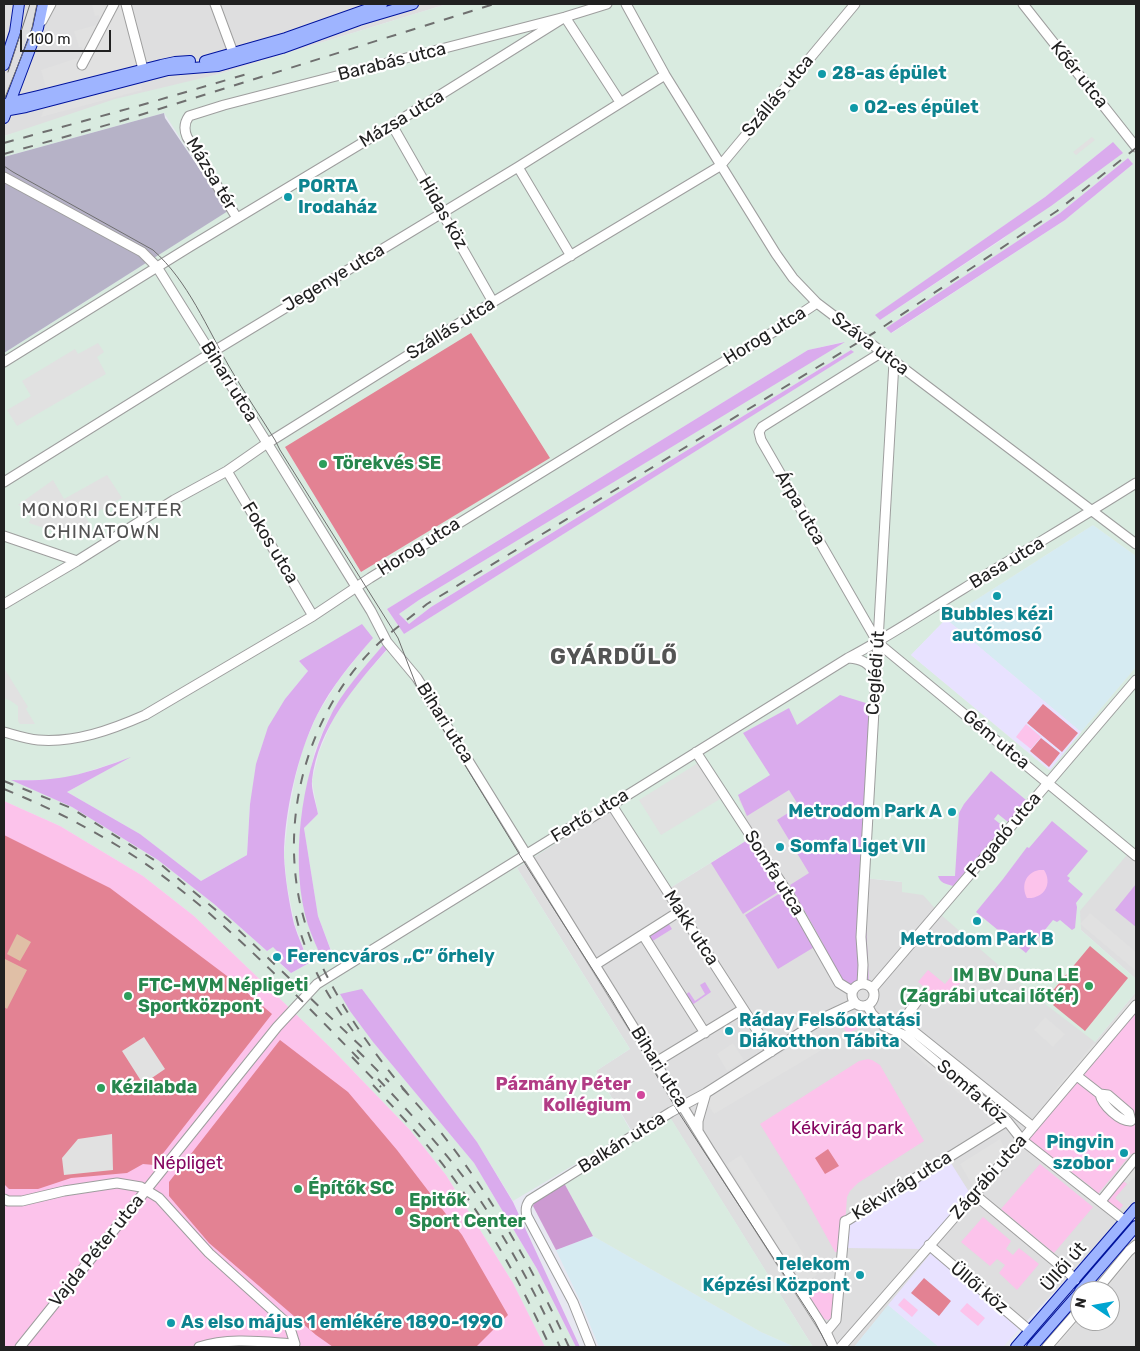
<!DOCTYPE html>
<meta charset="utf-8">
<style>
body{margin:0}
#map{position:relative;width:1140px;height:1351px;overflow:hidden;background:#e7e8f1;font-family:Rubik,sans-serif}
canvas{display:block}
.frame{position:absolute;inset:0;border:5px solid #212121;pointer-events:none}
.north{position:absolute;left:1070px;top:1281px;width:50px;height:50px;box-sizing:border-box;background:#fff;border:1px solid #a6a6a6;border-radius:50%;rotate:282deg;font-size:14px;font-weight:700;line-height:20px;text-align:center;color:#212121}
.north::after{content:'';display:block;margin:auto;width:18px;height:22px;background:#00a5d1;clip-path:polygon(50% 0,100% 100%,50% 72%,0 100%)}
.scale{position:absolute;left:20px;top:30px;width:91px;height:22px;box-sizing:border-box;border:2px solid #212121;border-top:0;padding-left:6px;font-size:15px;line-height:18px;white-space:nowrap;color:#212121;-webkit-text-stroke:4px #fff;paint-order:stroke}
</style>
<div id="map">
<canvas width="1140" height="1351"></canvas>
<div class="frame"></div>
<div class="north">N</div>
<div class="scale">100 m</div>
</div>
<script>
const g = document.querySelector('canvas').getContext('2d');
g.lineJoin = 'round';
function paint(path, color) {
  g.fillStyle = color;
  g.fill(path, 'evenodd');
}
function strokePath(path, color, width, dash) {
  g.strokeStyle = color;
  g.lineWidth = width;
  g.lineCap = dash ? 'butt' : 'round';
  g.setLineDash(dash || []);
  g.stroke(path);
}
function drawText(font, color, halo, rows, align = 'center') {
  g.font = font + ' Rubik,sans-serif';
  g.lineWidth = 4.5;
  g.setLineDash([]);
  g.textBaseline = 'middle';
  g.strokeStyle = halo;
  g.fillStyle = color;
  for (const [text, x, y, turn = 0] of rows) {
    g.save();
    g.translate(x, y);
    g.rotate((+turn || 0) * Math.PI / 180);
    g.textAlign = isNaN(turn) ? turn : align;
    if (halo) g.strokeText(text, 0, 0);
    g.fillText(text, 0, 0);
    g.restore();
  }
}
const residential = new Path2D(`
 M4,4H447L219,74L4,136Z
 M768,781H792L864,878L902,882L1126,856L1136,848V979L1081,930L1095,1042L1136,992V1200L1074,1271L1019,1329L931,1254L854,1347H813L670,1118L636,1138L596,1071L630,1049L517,868L615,805L670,888L749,839L738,799Z
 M1136,1237V1347H1040L1080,1301V1321H1110V1291H1089Z`);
const commercial = new Path2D(`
 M1093,525L1136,556V667L1081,732L946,619Z
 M593,1236L761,1332L795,1347H599L582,1305L556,1250Z
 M888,1305L939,1347H854Z`);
const industrial = new Path2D(`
 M447,4H1136V556L1093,525L946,619L911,655L1049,770L1136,667V848L1126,856L1080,911L1081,930L1136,979V992L1095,1042L1028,991L940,914L923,895L902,892V882L864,878L792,782L767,781L738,799L744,809L749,839L670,888L615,806L517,868L630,1049L596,1071L631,1131L513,1201L477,1142L362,989L373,1042L474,1163L537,1269L576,1347H545L513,1283L446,1175L410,1130L331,1048L194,916L143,876L60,826L4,801V353L227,211L164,113L4,157V136L115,99L219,74ZM1113,142L1003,239L880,320L876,315L1045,197ZM1128,158L1133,164L1065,220L892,333L887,328L1060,213ZM843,342L419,600L399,614L409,624L431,607L851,350L853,352L404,634L387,609L808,350ZM285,447L550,457L361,572ZM372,638L338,681L317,715L303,748L295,779L288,818L284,855L287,885L295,925L309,963L291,973L280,964L284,958L273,946L267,951L214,904L158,860L72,807L13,780H51L74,776L126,759L67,792L140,834L201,881L247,855L250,804L285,699L308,671L299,661ZM384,644L388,649L354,687L332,721L319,752L312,781L318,814L304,828L318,916L334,958L322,960L308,924L300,885L298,857L301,820L308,781L315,750L328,719L350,686Z
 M670,1117L813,1347H795L761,1332L593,1236L563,1181Z`);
const education = new Path2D(`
 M946,619L1081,732L1050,770L911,655Z
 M949,1160L971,1195L924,1249L846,1248L847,1223Z
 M931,1253L1019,1329L1003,1347H939L888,1305Z`);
const construction = new Path2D(`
 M164,113L165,118L228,211L4,353V157Z`);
const grass = new Path2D(`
 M1113,142L1123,153L1051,206L880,320L875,315L1045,197Z
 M1128,158L1133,164L1065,220L891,333L886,328L1060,213Z
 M845,342L419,600L399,614L409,624L431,607L851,350L854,352L404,634L387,609L808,350Z
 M362,624L373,638C352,662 331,687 317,715C298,753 284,813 284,856C285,878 289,902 294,924C298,937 304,950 309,963L291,973L280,963L284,958L273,947L267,951L214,904L158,860L72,807L11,780C59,782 86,774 131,757L67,792L140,834L201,881L247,855L250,804L256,764L268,727L285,699L308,671L299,661Z
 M384,644L388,648C355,686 318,728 312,780C311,790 316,803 318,814L304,828L318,916L334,959L322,960C318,949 312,937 308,925C289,865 301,777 328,721C341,692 364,668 384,644Z
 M840,695L869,704L871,759L864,883L869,983L843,987L839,983L821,940L790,885L809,873L777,820L799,806L789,790L747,816L738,795L770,775L743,733L789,708L797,725Z
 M991,771L1026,800L1008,822L998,814L994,819L1004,827L953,886C946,884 940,883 938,876H955L959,813L964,804Z
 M1052,821L1088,851L1067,876L1070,878L1068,881L1083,894L1076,903L1077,907L1075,928L1072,930L1060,920L1057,922L1053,920L1026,953L976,912L1003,879L1027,847L1029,848Z
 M749,839L781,890L743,914L711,863Z
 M1136,884V927L1115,910Z
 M782,892L816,946L778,969L745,915Z
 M667,921L672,929L651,942L646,934Z
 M705,982L711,992L692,1005L685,995L689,992L695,1001L705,994L700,985Z
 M362,989L477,1142L513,1202L580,1347H576L537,1269L474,1163L373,1042L350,1011L340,994Z`);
const forest = new Path2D(`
 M563,1181L593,1236L556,1250L533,1206L536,1198Z`);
const park = new Path2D(`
 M1026,724L1041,737L1031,749L1016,737Z
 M4,801L60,826L143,876L194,916L331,1048L410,1130L446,1175L513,1283L545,1347H4Z
 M1039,870H1044C1053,884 1044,899 1027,898C1021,886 1025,873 1039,870Z
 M928,970L945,984L955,972L963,979L945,1004L918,982Z
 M1136,1010V1154H1131L1098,1194L1090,1186L1026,1138Z
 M853,1015L859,1028L847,1034L841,1021Z
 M868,1059L872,1060L880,1065L924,1141L858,1183L850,1191L847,1197L843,1253L835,1252L803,1194L760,1124L859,1061Z
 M1040,1164L1093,1207L1054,1253L1001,1209Z
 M1122,1180L1127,1184L1115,1198L1123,1205L1118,1212L1105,1201Z
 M983,1217L1011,1241L1006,1249L1013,1255L1019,1248L1039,1264L1017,1290L999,1273L1005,1265L997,1259L990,1266L961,1242Z
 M813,1279C817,1289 826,1292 835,1295L833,1318L829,1320L824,1319L802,1287Z
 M904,1298L918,1310L912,1317L898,1305Z
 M967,1303L985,1318L978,1326L960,1311Z`);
const pitch = new Path2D(`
 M471,333L550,458L361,572L285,447Z
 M1043,704L1078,733L1062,752L1027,723Z
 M1041,738L1060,753L1049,767L1030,751Z
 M4,835L110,888L231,979L272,1014L154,1165L143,1164L127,1173L71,1178L38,1189H9L4,1184Z
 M1090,946L1128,978L1085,1031L1053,1005L1057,1000L1050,994Z
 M280,1040L348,1092L397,1150L462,1235L508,1315L476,1347H333L316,1335L209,1243L169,1196V1182Z
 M828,1149L839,1166L825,1174L815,1158Z
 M924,1278L951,1301L939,1316L911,1293Z`);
const parking = new Path2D(`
 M92,4H130L142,65L46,88L41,70L84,56L82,47H79L74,31L101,24L99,15L95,16Z
 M140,83L142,90L41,117L44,109Z
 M1092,137L1095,140L1076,155L1073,152Z
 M98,343L104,352L97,357L106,374L17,426L7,410L31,396L22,381L75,349L78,354Z
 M107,475L122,498L97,512L93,505L82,511L89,523L68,536L29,523L34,510L18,505L53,480L64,499Z
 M4,668L28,707L26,709L35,724H20L18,721V706L11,701L4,698Z
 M698,763L720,799L661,835L639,800Z
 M1090,913L1136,952V971L1080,924Z
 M1136,994V1002L1104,1041L1100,1038Z
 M1045,1017L1065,1034L1053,1047L1034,1030Z
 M884,1026L959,1082L904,1035L908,1031L1011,1116L1007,1121L972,1092L965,1099L899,1041Z
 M815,1032L825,1048L714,1114L705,1100Z
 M144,1037L165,1069L143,1084L122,1051Z
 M733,1043L744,1060L727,1071L717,1054Z
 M1094,1043L1099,1047L1057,1097L1052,1093Z
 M112,1134L113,1170L64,1175L62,1158L78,1139Z
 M1000,1139L1007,1153L975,1190L960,1164Z
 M1132,1154L1136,1158V1175L1128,1184L1122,1180L1105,1201L1098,1194Z
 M741,1155L817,1275L802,1284L727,1164Z
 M1129,1251L1134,1256L1112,1282L1104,1291H1096Z
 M1080,1309V1319L1057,1347H1047Z`);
const water = new Path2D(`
 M17,934L31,942L20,961L7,954Z
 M5,959L27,970L7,1009L4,1007Z`);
const minor = new Path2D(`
 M126,4L143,69
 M215,4L235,58
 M626,4L665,75L776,254L793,278L817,303L1136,544
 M1023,4L1136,147
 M42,21L51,4
 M82,65L114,4
 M392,125L493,302
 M518,167L571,256
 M4,177L142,252L157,267L274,454L371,611L387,642L417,678L709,1149L826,1332L833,1347
 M237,218L187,137C184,130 184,123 189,116L224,105L565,17L607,4
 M882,352L762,427L759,432L761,440L878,643L1136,856
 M4,362L191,246L392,125L565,17L620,102
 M227,471L313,616
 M4,482L219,348L518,167L665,75
 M4,536L77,561
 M4,604L77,561L174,500L227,471L263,446L493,302L720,166L855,4
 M849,658C862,659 869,663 875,674
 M4,732C15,735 27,739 38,740C75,743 111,730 145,715L313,616L370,578L625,421L775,331L817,303
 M696,752L788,893L839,983L852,991
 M611,804L771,1052
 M643,935L705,1033
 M595,965L680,911
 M852 995a11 11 0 1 1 22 0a11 11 0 1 1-22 0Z
 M862,984L863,965L861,937L894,362
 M872,989L1136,680
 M867,1005L872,1014L884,1026L904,1035L1007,1121L1022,1140L1125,1221
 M902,1022L920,997
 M884,1026L894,1021L902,1022L1033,1127
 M656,1062L743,1009
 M1077,1076L1100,1094L1108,1095L1129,1113L1131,1121C1120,1122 1102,1105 1100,1094
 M698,1130V1121L706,1093
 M974,1194L1068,1272L1075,1280
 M4,1199L8,1201H22L64,1191L117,1183L141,1187L159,1198L209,1253L289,1325L295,1344C264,1342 229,1337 199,1347
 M1101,1201L1136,1158
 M929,1245L1030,1331
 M1096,1291L1129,1251L1136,1245
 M826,1332L836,1320L845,1221L848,1220L1007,1121
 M20,1347L277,1027L317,984L569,828L589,819L848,658C888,637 925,612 963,589C1021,553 1079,519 1136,483
 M591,1347L573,1302L527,1216C525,1209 526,1205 530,1200L671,1112L706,1093L825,1017L855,1003
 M841,1347L1022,1140L1136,1005
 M1047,1347L1080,1309`);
const major = new Path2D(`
 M205,61L286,38L382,4
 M4,65L15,32L19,4
 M4,104L38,96L161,65L175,62L190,61
 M4,111L26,107L168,70L218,66L282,48L359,20L413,4
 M4,118L38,28L43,4
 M1080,1291L1136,1226
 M1016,1347L1136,1208
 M1032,1347L1080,1292`);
const tram = new Path2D(`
 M8,72L30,4
 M4,100L31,33L37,4
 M4,166L13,172L153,250C188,281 207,328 230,368C244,392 260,416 275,440L280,450L398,638L420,695L438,721L529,870L612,1000L677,1110L815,1322L828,1347`);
const rail = new Path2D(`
 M4,143L145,104L247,74
 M4,154L121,121L494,4
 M4,781L71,808L159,863L228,920L367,1052
 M4,789C58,811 112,839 160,874C231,926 297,996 359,1059
 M296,916C306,959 327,996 353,1031
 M357,1050L389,1082
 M352,1057L381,1087
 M378,1079C412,1115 447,1153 476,1194C508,1241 537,1296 560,1347
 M373,1085C405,1120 437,1154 464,1193C498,1241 526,1294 550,1347
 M402,1088C472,1161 527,1255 569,1347
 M407,1093C369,1048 327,988 308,932C274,833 303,714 380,642C394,629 411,617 427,604L877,331L1057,211L1136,148`);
const markers = [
 [822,74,5,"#0f9aa8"],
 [854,108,5,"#0f9aa8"],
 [288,197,5,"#0f9aa8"],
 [323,464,5,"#2e9e5b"],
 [997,596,5,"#0f9aa8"],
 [952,812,5,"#0f9aa8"],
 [780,847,5,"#0f9aa8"],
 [977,921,5,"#0f9aa8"],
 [277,957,5,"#0f9aa8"],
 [1089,986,5,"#2e9e5b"],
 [128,996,5,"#2e9e5b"],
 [729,1031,5,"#0f9aa8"],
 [101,1088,5,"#2e9e5b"],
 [641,1095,5,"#d1479c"],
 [1124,1153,5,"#0f9aa8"],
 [298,1189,5,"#2e9e5b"],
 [399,1211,5,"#2e9e5b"],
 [860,1275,5,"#0f9aa8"],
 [171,1323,5,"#0f9aa8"]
];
const streetNames = [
 ["Barabás utca",392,62,-14],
 ["Kőér utca",1079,75,51],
 ["Szállás utca",778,96,-50],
 ["Mázsa utca",402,119,-31],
 ["Mázsa tér",211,174,59],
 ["Hidas köz",443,213,60],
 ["Jegenye utca",334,278,-31],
 ["Szállás utca",451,329,-32],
 ["Horog utca",765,336,-32],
 ["Száva utca",870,344,37],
 ["Bihari utca",229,382,58],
 ["Árpa utca",800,508,60],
 ["Fokos utca",270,543,59],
 ["Horog utca",419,547,-32],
 ["Basa utca",1007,563,-31],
 ["Ceglédi út",876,673,-86],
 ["Bihari utca",445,723,58],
 ["Gém utca",996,740,40],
 ["Fertő utca",590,816,-31],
 ["Fogadó utca",1004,835,-50],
 ["Somfa utca",774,873,58],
 ["Makk utca",691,928,57],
 ["Bihari utca",659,1067,58],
 ["Somfa köz",972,1092,41],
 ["Balkán utca",622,1143,-32],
 ["Zágrábi utca",989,1177,-49],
 ["Kékvirág utca",902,1186,-32],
 ["Vajda Péter utca",97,1251,-51],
 ["Üllői út",1064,1267,-49],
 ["Üllői köz",979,1288,40]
];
const cultureNames = [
 ["28-as épület",832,74],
 ["02-es épület",864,108],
 ["PORTA",298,187],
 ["Irodaház",298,208],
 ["Bubbles kézi",997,615,"center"],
 ["autómosó",997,636,"center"],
 ["Metrodom Park A",942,812,"right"],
 ["Somfa Liget VII",790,847],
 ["Metrodom Park B",977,940,"center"],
 ["Ferencváros „C” őrhely",287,957],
 ["Ráday Felsőoktatási",739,1021],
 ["Diákotthon Tábita",739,1042],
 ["Pingvin",1114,1143,"right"],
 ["szobor",1114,1164,"right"],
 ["Telekom",850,1265,"right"],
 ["Képzési Központ",850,1286,"right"],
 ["As elso május 1 emlékére 1890-1990",181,1323]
];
const leisureNames = [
 ["Törekvés SE",333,464],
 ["IM BV Duna LE",1079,976,"right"],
 ["(Zágrábi utcai lőtér)",1079,997,"right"],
 ["FTC-MVM Népligeti",138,986],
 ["Sportközpont",138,1007],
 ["Kézilabda",111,1088],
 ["Építők SC",308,1189],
 ["Epitők",409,1201],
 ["Sport Center",409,1222]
];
const hotelNames = [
 ["Pázmány Péter",631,1085],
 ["Kollégium",631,1106]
];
const parkNames = [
 ["Kékvirág park",847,1129],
 ["Népliget",188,1164]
];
const neighbourhoodNames = [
 ["MONORI CENTER",102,511],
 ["CHINATOWN",102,533]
];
const districtNames = [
 ["GYÁRDŰLŐ",614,658]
];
paint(residential, '#dededf');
paint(commercial, '#d6ebf2');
paint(industrial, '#d9ebe0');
paint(education, '#e8e2ff');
paint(construction, '#b6b2c7');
paint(grass, '#daabed');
paint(forest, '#cd9ad2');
paint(park, '#fcc3eb');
paint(pitch, '#e38293');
paint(parking, '#e1e1e1');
paint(water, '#e0bfa6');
strokePath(minor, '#9e9e9e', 11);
strokePath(major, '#00139d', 12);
strokePath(minor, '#fff', 9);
strokePath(major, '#9eb4ff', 10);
strokePath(tram, '#6f6f6f', 1);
strokePath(rail, '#6f6f6f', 2, [10, 10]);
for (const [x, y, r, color] of markers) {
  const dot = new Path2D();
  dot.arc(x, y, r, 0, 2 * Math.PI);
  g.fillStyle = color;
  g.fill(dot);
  strokePath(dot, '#fff', 2);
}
drawText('18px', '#212121', '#fff', streetNames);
drawText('bold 18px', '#0d838f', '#fff', cultureNames, 'left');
drawText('bold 18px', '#27864d', '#fff', leisureNames, 'left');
drawText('bold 18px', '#b23c85', '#fff', hotelNames, 'right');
drawText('18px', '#860761', '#fff', parkNames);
g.letterSpacing = '1px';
drawText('19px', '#545454', '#fff', neighbourhoodNames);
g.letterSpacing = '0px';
g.letterSpacing = '1px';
drawText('bold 22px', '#545454', '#fff', districtNames);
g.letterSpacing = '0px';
</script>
